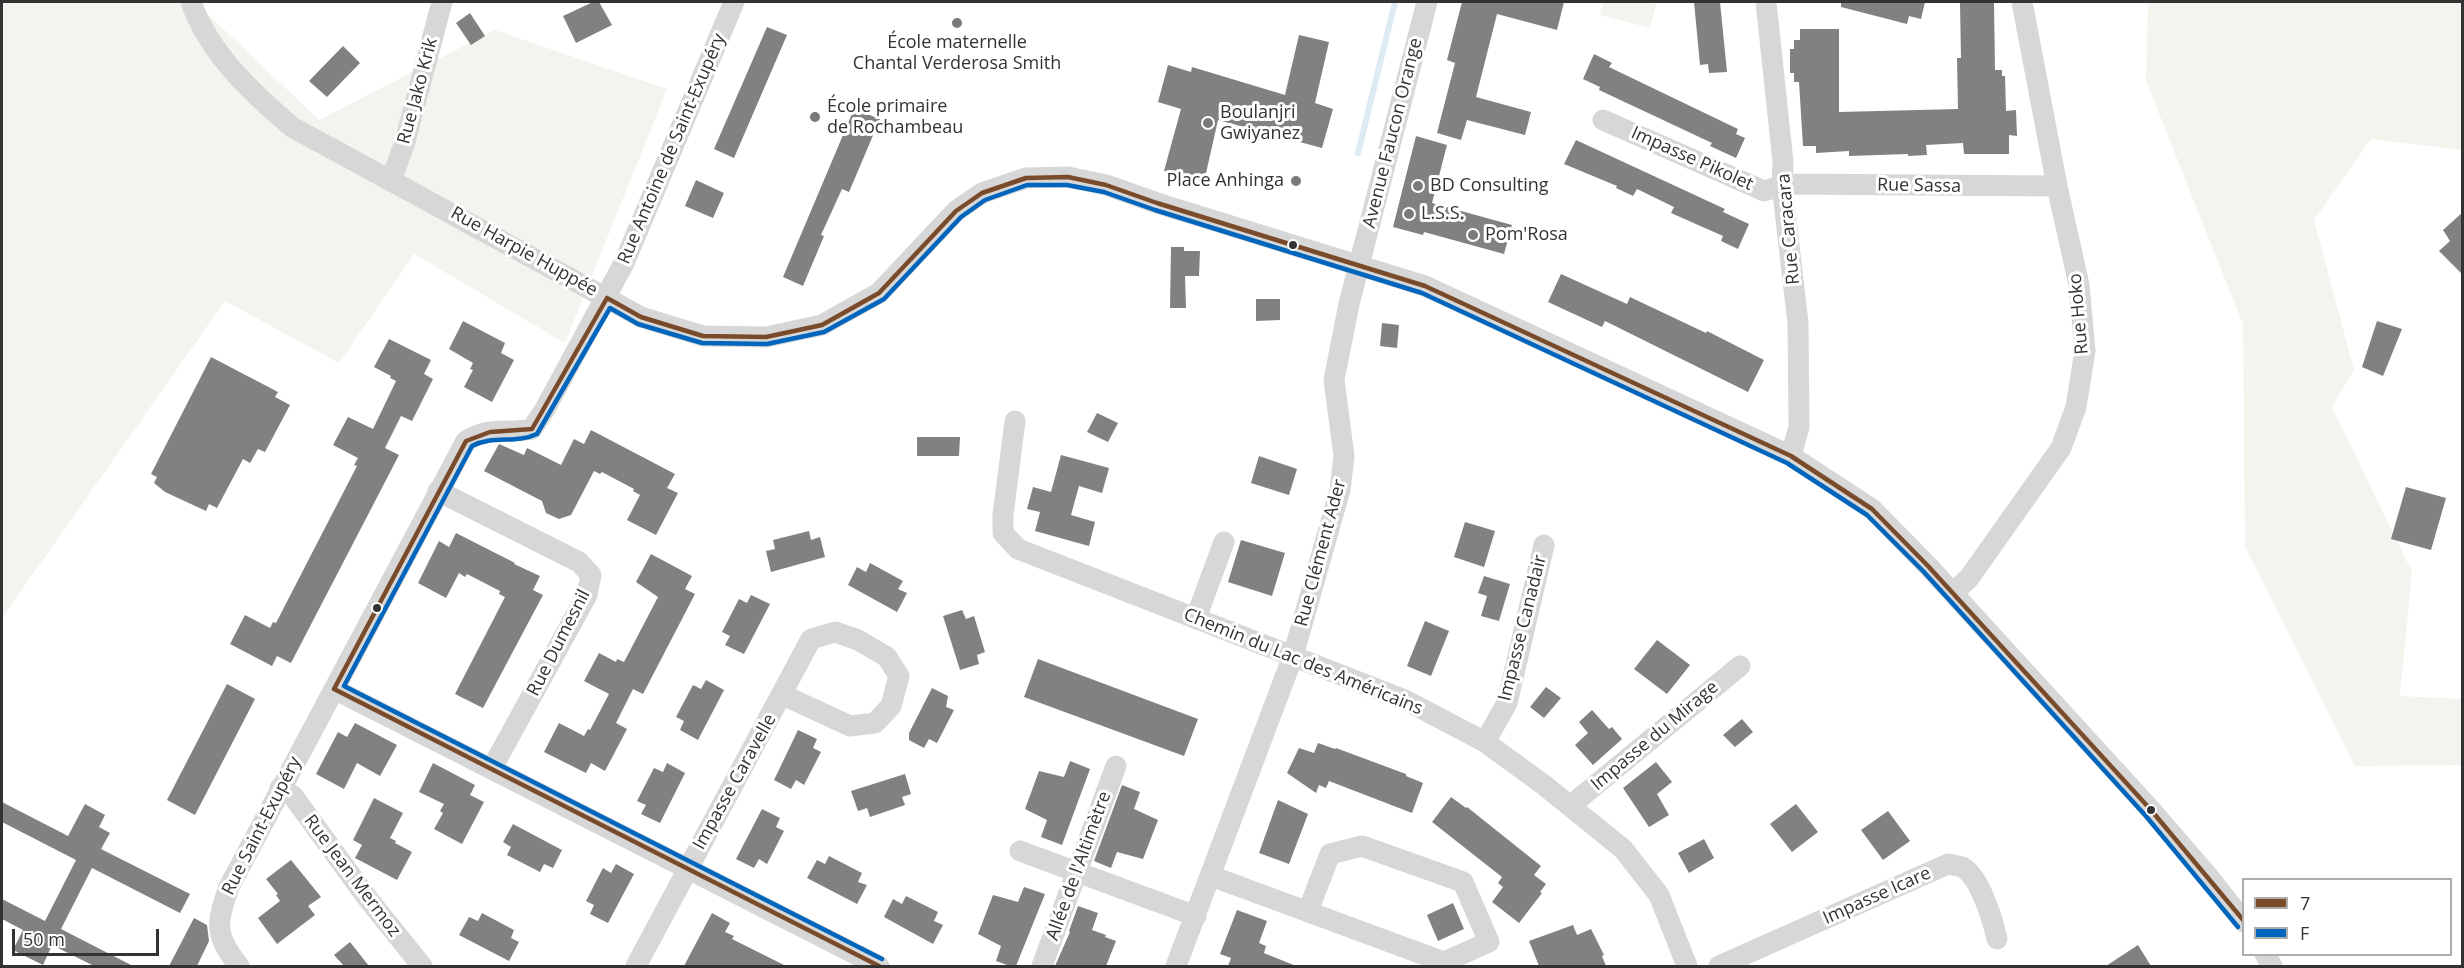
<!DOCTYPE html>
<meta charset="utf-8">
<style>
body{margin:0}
#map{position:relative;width:2464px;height:968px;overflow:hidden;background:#fff;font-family:"Open Sans",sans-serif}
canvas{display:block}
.frame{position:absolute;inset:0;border:3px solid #333;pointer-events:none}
.legend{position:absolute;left:2242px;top:878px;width:210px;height:78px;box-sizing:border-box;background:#fff;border:2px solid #adadad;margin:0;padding:8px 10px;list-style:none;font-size:18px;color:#333}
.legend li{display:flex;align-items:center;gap:12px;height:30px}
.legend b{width:30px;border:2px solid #adadad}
.scale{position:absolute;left:12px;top:929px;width:147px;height:27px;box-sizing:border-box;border:3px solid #333;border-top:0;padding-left:8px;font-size:18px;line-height:21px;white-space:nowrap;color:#333;-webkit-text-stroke:4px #fff;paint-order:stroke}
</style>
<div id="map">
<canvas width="2464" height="968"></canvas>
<div class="frame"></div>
<ul class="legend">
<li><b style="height:8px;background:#7a4b2a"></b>7</li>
<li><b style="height:8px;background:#0065bd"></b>F</li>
</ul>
<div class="scale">50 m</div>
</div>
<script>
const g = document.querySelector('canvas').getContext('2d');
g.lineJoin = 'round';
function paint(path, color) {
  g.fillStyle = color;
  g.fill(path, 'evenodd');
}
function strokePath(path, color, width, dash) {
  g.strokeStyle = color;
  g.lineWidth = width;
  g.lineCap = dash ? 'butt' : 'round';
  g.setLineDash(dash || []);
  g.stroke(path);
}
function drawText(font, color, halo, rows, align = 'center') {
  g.font = font + ' "Open Sans",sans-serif';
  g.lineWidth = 6;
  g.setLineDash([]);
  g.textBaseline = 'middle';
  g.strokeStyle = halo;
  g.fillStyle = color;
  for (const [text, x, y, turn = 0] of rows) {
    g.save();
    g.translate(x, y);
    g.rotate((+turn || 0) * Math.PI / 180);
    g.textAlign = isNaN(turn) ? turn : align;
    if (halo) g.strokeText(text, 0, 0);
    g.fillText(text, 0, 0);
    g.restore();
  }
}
const green = new Path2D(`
 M2,2H195L319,120L495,30L667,89L565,343L414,254L339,363L225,301L2,618Z
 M1603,2H1657L1650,28L1600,15Z
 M2148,2H2462V150L2371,139L2314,220L2354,370L2332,407L2412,572L2400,696L2462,699V765L2355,766L2245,547L2243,324L2146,81Z`);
const stream = new Path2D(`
 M1358,153L1395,2`);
const building = new Path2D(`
 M593,2H599L612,25L576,43L563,16Z
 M1462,2H1564L1557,30L1497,14L1476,97L1531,112L1525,135L1467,120L1461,140L1437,133L1455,63L1447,60Z
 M1694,2H1720L1727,72L1709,73L1708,64L1700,65Z
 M1841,2H1925L1921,19L1909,16L1907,24L1841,7Z
 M1960,2L1994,3L1995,70H2002V76H2005L2006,111L2016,110L2017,136L2009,135V154H1964L1963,143L1926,145L1927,155L1908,156V154L1849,156V151L1816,153V146H1803L1799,82H1794V73H1790V49H1794V40H1800V29H1839V112L1958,109L1957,58H1961Z
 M470,13L485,36L471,45L456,23Z
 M767,27L787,35L734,158L714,149Z
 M1299,35L1329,42L1315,103L1333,109L1322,148L1218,120L1204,182L1164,171L1181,109L1158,102L1168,65L1191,72L1192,67L1285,95Z
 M343,46L360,63L327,97L309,81Z
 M1594,54L1612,63L1609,67L1738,129L1736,134L1745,138L1736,158L1710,146L1712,143L1599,90L1600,87L1583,79Z
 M854,109L880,119L849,192L842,189L821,235L824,236L803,286L783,277Z
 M1416,136L1447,145L1432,203L1512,225L1504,254L1424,232L1423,235L1393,227Z
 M1576,140L1725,209L1723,212L1749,224L1738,249L1721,241L1723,236L1671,213L1674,207L1637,189L1633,196L1616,188L1617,186L1564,164Z
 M696,180L724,193L713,218L685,206Z
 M2463,212V275L2439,251L2450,241L2443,230Z
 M1171,247H1184V251H1200L1199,276H1185L1186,308H1170Z
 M1561,274L1627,304L1630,297L1706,333L1707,331L1764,360L1748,392L1605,321L1602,327L1548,302Z
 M1256,299H1280V320L1256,321Z
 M463,321L505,343L501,353L514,360L492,402L464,387L473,370L470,369L473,363L449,349Z
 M2377,321L2402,329L2383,376L2362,367Z
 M1382,323L1399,325L1397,348L1380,346Z
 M389,339L431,360L424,374L433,379L412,421L401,416L385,448L399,455L291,663L277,656L272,666L230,644L245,615L270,628L273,622L276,623L312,553L357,466L354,465L358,458L333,445L348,417L373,429L396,381L390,378L391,376L374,367Z
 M211,357L278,392L275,397L290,405L265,452L258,449L250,463L243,459L217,508L209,504L206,511L165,492L154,483L157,477L151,474Z
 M1097,413L1118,423L1108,442L1087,432Z
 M591,430L675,474L667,488L678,493L656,535L627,520L640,495L633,491L634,489L602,472L600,474L594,471L571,515L559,519L546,513L542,501L484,471L499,444L524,455L527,448L561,465L574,439L584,444Z
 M917,437H960L959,456H917Z
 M1061,455L1109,468L1102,493L1079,486L1071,515L1095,522L1089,546L1035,531L1040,512L1027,509L1033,487L1051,492Z
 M1259,456L1297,469L1289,495L1251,483Z
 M2406,487L2446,498L2431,550L2391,539Z
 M1465,522L1495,531L1484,567L1454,557Z
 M809,531L811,540L820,537L825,557L771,572L766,551L775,549L773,540Z
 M456,533L515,563L514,564L540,576L533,590L543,595L483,708L455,694L505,597L499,594L500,591L467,574L465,577L459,573L446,598L418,583L439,541L449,547Z
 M1241,540L1285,553L1272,596L1228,582Z
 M651,554L692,576L685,589L695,594L643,694L633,689L616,723L627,729L605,771L591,763L586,773L544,752L559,723L584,736L588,729L590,730L609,694L584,681L599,653L616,662L617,659L624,662L658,597L636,582Z
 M870,563L903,581L898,589L907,593L897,612L848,585L857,567L866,572Z
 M1484,576L1510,584L1499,621L1481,616L1487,596L1478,593Z
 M751,595L770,604L744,654L725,645L730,636L722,632L739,599L747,603Z
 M962,610L966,619L974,616L985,652L977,655L979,664L960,670L943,616Z
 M1425,621L1449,631L1431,676L1407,666Z
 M1657,640L1690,665L1667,694L1634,669Z
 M1038,659L1198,719L1184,756L1024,697Z
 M706,680L724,690L698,740L680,730L684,721L676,717L693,685L701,689Z
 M227,684L255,699L195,815L167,800Z
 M1546,687L1561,698L1544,718L1530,707Z
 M932,688L948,696L946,707L954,710L937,743L929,739L924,748L909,740V733Z
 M1592,710L1609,729L1612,727L1622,739L1593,765L1575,745L1588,733L1579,722Z
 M1742,719L1753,732L1735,747L1723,735Z
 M355,723L397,745L380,776L357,763L344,789L316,774L338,732L347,737Z
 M798,730L817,739L813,748L821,752L804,785L796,780L791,789L774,780Z
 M1318,743L1335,749L1336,748L1406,774V776L1423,783L1412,813L1329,781L1326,788L1319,785L1316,793L1287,773L1299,748L1314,753Z
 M1070,761L1090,769L1062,845L1041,837L1047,820L1025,809L1039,771L1064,777Z
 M1656,762L1672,782L1657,794L1669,815L1649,827L1623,788Z
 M433,763L475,785L470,795L484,802L462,844L434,829L443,813L440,811L444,804L419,792Z
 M667,763L685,773L660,823L641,814L646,805L637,801L654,768L663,772Z
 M905,774L911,794L902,797L905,805L870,817L867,808L858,811L851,791Z
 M1122,785L1140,792L1134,809L1158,820L1143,859L1117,852L1111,868L1094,861Z
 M1451,797L1466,808L1467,807L1541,866L1534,875L1546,884L1540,892L1542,893L1519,923L1492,902L1503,887L1498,883L1502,877L1432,822Z
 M374,798L403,813L390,838L396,841L395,843L412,852L397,880L355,858L362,845L353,840Z
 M1278,800L1308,814L1289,864L1259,853Z
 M2,802L68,836L85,804L105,815L99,827L110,833L101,849L190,894L180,913L92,868L61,929L133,966H94L52,945L43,965L13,950L23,930L2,919V899L45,921L76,860L2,822Z
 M1796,804L1818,832L1792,852L1770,824Z
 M762,809L780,818L776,827L784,831L767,864L759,859L754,868L736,859Z
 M1888,811L1910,841L1883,860L1861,830Z
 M513,824L562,850L553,868L544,864L540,872L507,855L511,847L503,842Z
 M1704,839L1714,858L1689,873L1678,853Z
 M829,856L862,873L858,882L867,885L857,904L807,878L817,860L825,864Z
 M291,860L321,897L308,906L315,915L277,944L258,918L280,901L276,895L278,894L266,879Z
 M616,864L634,874L608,923L590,914L594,905L586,901L603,868L611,873Z
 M1024,887L1045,894L1016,966H1010L996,961L1001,946L978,934L993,895L1018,902Z
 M906,896L938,912L934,921L943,925L933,944L884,917L893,899L902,904Z
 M1453,903L1464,929L1438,941L1427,915Z
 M1078,906L1098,913L1092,930L1106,935L1105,937L1116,941L1106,966H1055L1070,932L1069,931Z
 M1237,910L1267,921L1259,943L1266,946L1264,953L1296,966H1228L1231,958L1220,954Z
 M482,913L514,930L511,938L519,942L509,961L459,935L469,917L478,921Z
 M712,913L730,923L725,932L734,936L732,939L786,966H684Z
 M194,918L207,925L209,941L197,966H169Z
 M1573,925L1577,935L1591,929L1604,955L1602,956L1606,966H1539L1529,941Z
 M350,942L369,966H344L334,955Z
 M2138,945L2151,966H2106Z`);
const minor = new Path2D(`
 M191,2C209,53 251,92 292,127L641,317L703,336L766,337L822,325L879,293L956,211L982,193L1026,178L1068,177L1106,185L1157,203L1425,286L1791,456L1872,509L1928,566L2151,810L2208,876L2244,922
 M1766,2L1783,162L1782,185L1798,323L1799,427L1791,456
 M1603,120L1764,191L1787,184L2057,186
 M391,180L404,145L442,2
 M1015,421L1003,515V533L1018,549L1405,700L1485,742L1544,785L1623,849L1659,895L1687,966
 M438,491L579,562L591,575L587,595L492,768
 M1953,593L1969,578L2061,448L2076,407L2085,351L2079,285L2057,186L2022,2
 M1196,618L1224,542
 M334,689L879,966
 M1485,742L1507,703L1544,545
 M280,788L293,796L368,899L422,966
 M1570,806L1740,666
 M1020,851L1196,916
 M1211,876L1444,962L1489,942L1463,882L1362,846L1330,854L1308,911
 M2265,954L2272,966
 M239,966C214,934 216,924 229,887L466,441C489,426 507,434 532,429L545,409L624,263L734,2
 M636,966L811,639L835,632L858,640L887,657L899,676L891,706L875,723L850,726L783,695
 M1042,966L1116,766
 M1176,966L1293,656L1340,490L1344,456L1334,380L1349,304L1427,2
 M1719,966L1948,864C1952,865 1958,866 1962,867C1980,876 1993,921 1997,939`);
const bus1 = new Path2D(`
 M607,298L641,317L703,336L766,337L822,325L879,293L956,211L982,193L1026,178L1068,177L1106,185L1157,203L1425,286L1791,456L1872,509L1928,566L2151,810L2244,921
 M334,689L879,966
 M334,689L466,441L490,432L532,429L607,298`);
const bus2 = new Path2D(`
 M882,959L344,686L472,446C493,435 516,444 537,434L610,308L638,324L702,343L767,344L824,332L884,299L961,217L985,200L1027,185H1067L1104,192L1155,210L1422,293L1787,463L1867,515L1923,571L2145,815L2238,927`);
const markers = [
 [957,23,6,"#7a7a7a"],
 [815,117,6,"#7a7a7a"],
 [1208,123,6,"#7a7a7a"],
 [1296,181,6,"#7a7a7a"],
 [1418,186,6,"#7a7a7a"],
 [1409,214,6,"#7a7a7a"],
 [1473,235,6,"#7a7a7a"],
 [1293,245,5,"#333"],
 [377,608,5,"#333"],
 [2151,810,5,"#333"]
];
const poiNames = [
 ["École maternelle",957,43,"center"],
 ["Chantal Verderosa Smith",957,64,"center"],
 ["École primaire",827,107],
 ["de Rochambeau",827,128],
 ["Boulanjri",1220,113],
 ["Gwiyanez",1220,134],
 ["Place Anhinga",1284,181,"right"],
 ["BD Consulting",1430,186],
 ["L.S.S.",1421,214],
 ["Pom'Rosa",1485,235]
];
const streetNames = [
 ["Rue Jako Krik",418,91,-75],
 ["Avenue Faucon Orange",1393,133,-76],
 ["Rue Antoine de Saint-Exupéry",672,149,-67],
 ["Impasse Pikolet",1692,159,24],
 ["Rue Sassa",1919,186,1],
 ["Rue Caracara",1789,229,-95],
 ["Rue Harpie Huppée",524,252,29],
 ["Rue Hoko",2079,314,-95],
 ["Rue Clément Ader",1321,553,-75],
 ["Impasse Canadair",1523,628,-76],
 ["Rue Dumesnil",559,643,-63],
 ["Chemin du Lac des Américains",1303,662,22],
 ["Impasse du Mirage",1655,736,-40],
 ["Impasse Caravelle",735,782,-61],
 ["Rue Saint-Exupéry",262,826,-63],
 ["Allée de l'Altimètre",1079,866,-70],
 ["Rue Jean Mermoz",352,876,53],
 ["Impasse Icare",1877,896,-24]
];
paint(green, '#f1f5ed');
strokePath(stream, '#ddebf3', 6);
paint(building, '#818181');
strokePath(minor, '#d7d7d7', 21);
strokePath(bus1, '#7a4b2a', 4.5);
strokePath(bus2, '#0065bd', 4.5);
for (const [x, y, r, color] of markers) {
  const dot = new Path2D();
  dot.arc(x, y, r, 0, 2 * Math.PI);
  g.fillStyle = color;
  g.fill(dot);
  strokePath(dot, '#fff', 2);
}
drawText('18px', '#333', '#fff', poiNames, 'left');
drawText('18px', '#333', '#fff', streetNames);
</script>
